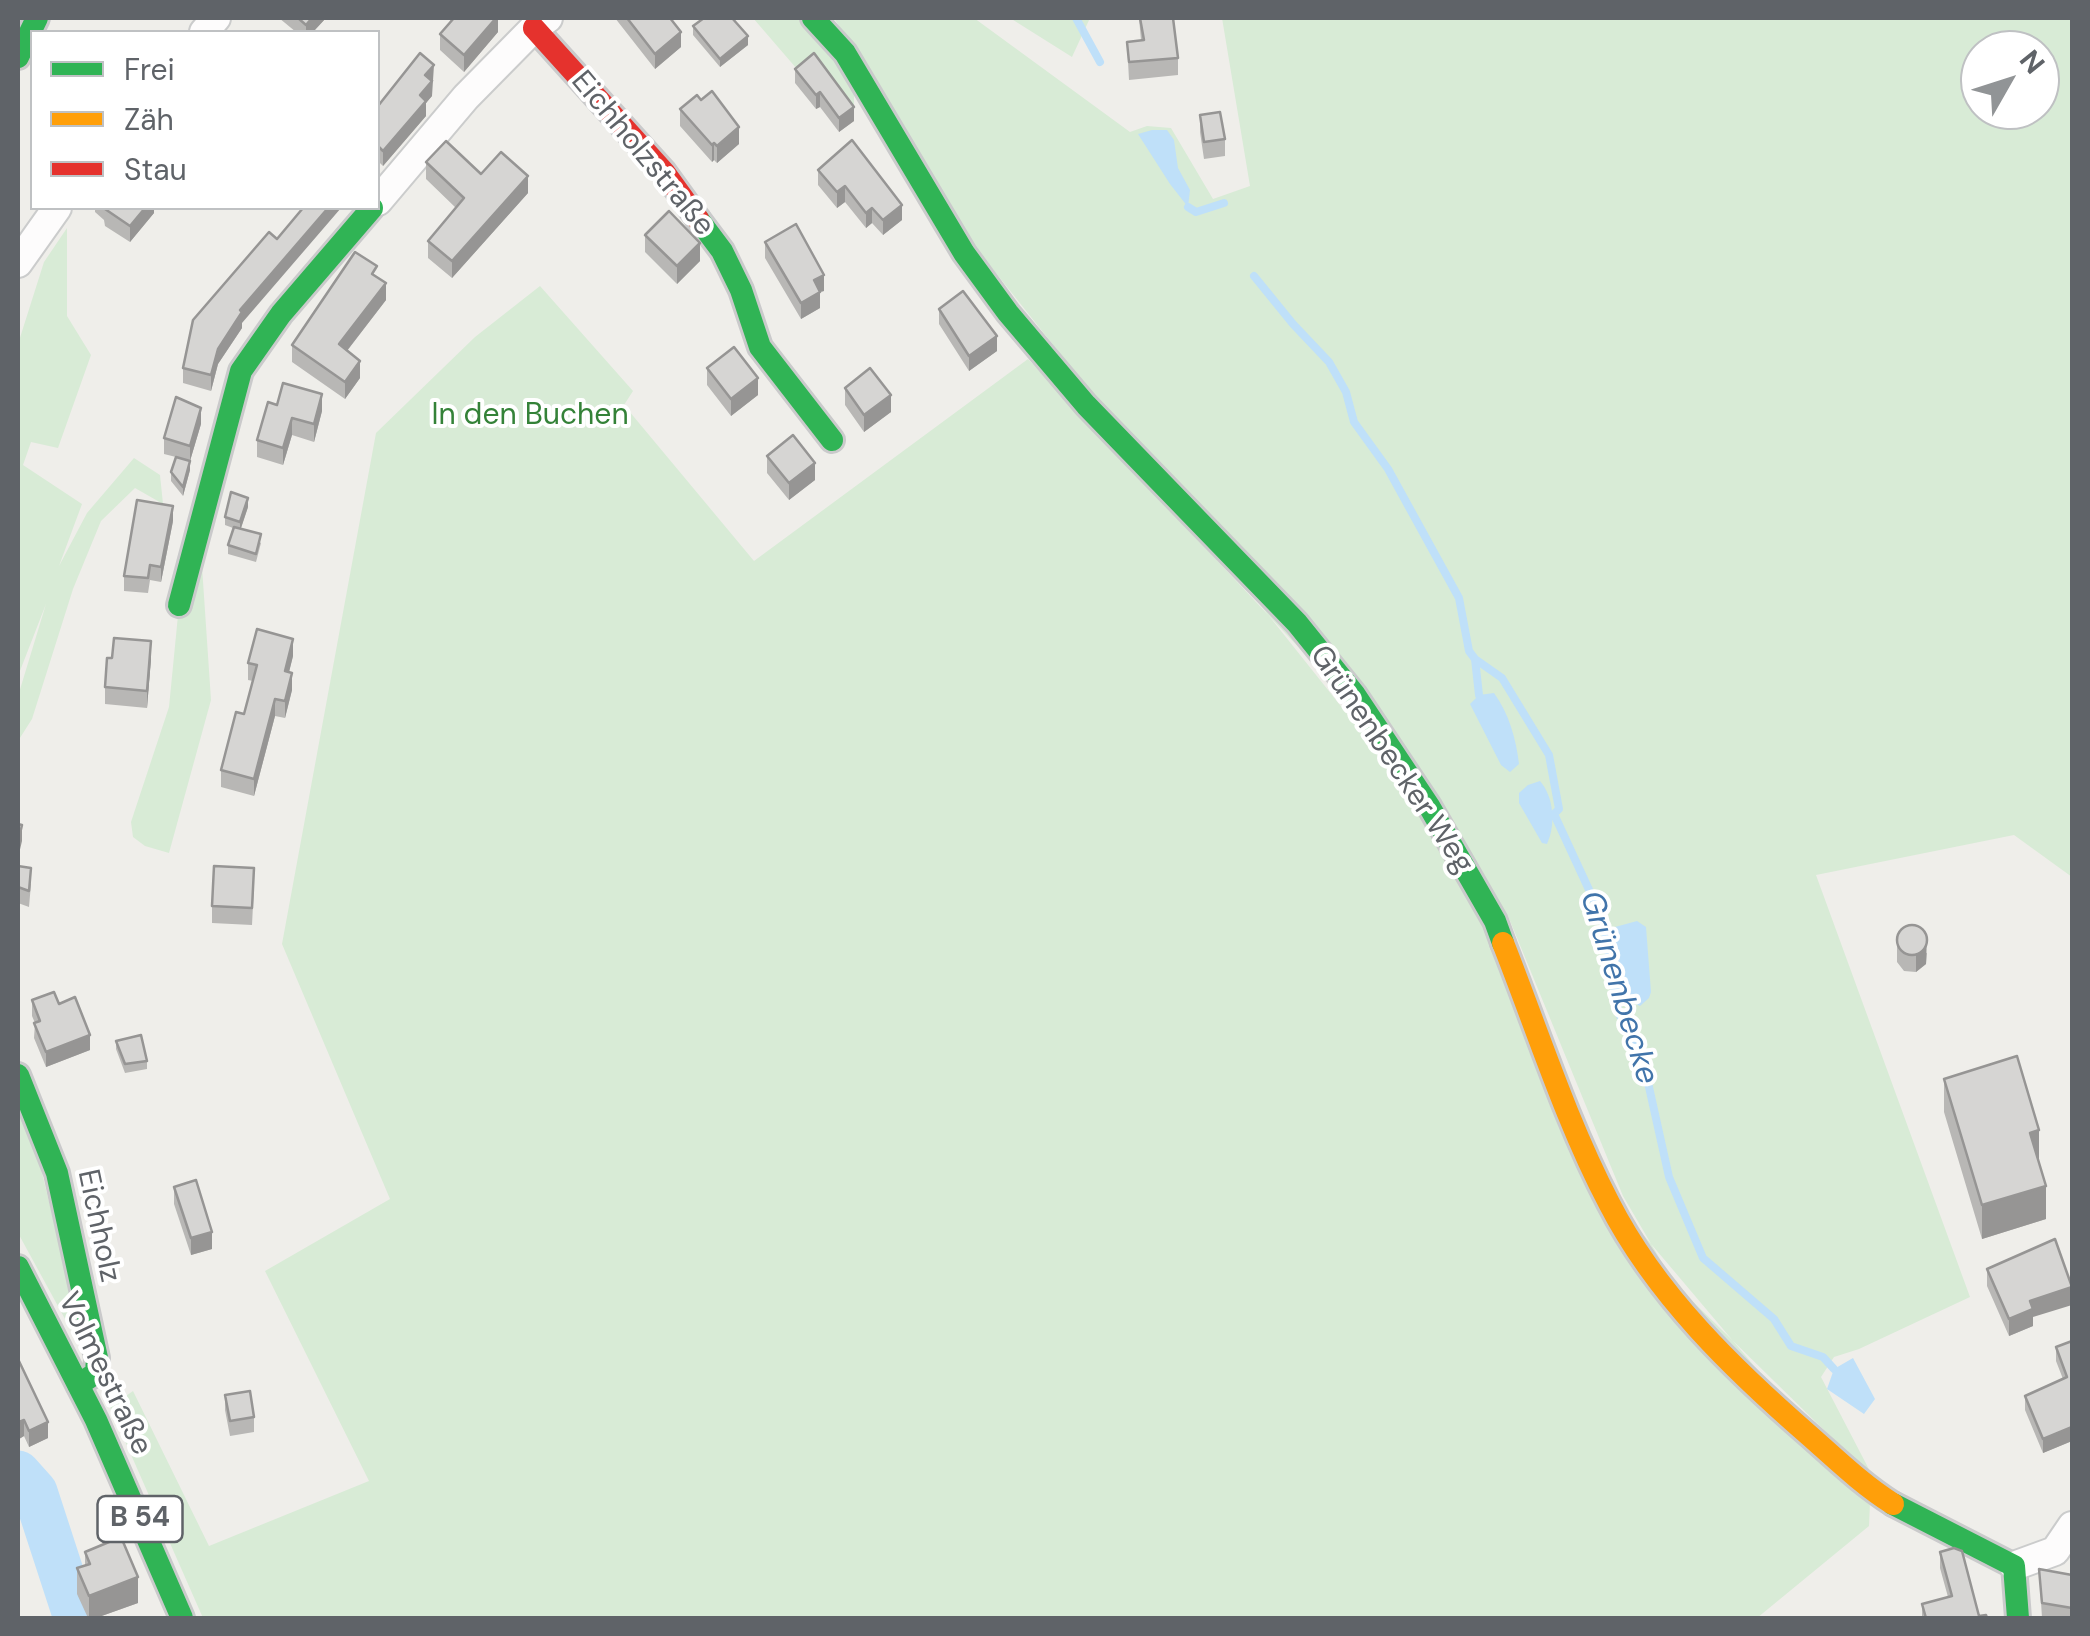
<!DOCTYPE html>
<meta charset="utf-8">
<style>
body{margin:0}
#map{position:relative;width:2090px;height:1636px;overflow:hidden;background:#efeeea;font-family:"DM Sans",sans-serif}
canvas{display:block}
.frame{position:absolute;inset:0;border:20px solid #5f6368;pointer-events:none}
.legend{position:absolute;left:30px;top:30px;width:350px;height:180px;box-sizing:border-box;background:#fff;border:2px solid #bfc1c3;margin:0;padding:12px 18px;list-style:none;font-size:30px;color:#5f6368}
.legend li{display:flex;align-items:center;gap:20px;height:50px}
.legend b{width:50px;border:2px solid #bfc1c3}
.north{position:absolute;left:1960px;top:30px;width:100px;height:100px;box-sizing:border-box;background:#fff;border:2px solid #bfc1c3;border-radius:50%;rotate:51deg;font-size:28px;font-weight:700;line-height:40px;text-align:center;color:#5f6368}
.north::after{content:'';display:block;margin:auto;width:35px;height:45px;background:#919496;clip-path:polygon(50% 0,100% 100%,50% 72%,0 100%)}
</style>
<div id="map">
<canvas width="2090" height="1636"></canvas>
<div class="frame"></div>
<ul class="legend">
<li><b style="height:12px;background:#30b455"></b>Frei</li>
<li><b style="height:12px;background:#ff9f0a"></b>Zäh</li>
<li><b style="height:12px;background:#e5322d"></b>Stau</li>
</ul>
<div class="north">N</div>
</div>
<script>
const g = document.querySelector('canvas').getContext('2d');
g.lineJoin = 'round';
function paint(path, color) {
  g.fillStyle = color;
  g.fill(path, 'evenodd');
}
function strokePath(path, color, width, dash) {
  g.strokeStyle = color;
  g.lineWidth = width;
  g.lineCap = dash ? 'butt' : 'round';
  g.setLineDash(dash || []);
  g.stroke(path);
}
function drawText(font, color, halo, rows, align = 'center') {
  g.font = font + ' "DM Sans",sans-serif';
  g.lineWidth = 8;
  g.setLineDash([]);
  g.textBaseline = 'middle';
  g.strokeStyle = halo;
  g.fillStyle = color;
  for (const [text, x, y, turn = 0] of rows) {
    g.save();
    g.translate(x, y);
    g.rotate((+turn || 0) * Math.PI / 180);
    g.textAlign = isNaN(turn) ? turn : align;
    if (halo) g.strokeText(text, 0, 0);
    g.fillText(text, 0, 0);
    g.restore();
  }
}
const green = new Path2D(`
 M753,18H811L854,88V121L803,76Z
 M834,18H974L1130,132L1147,126L1171,128L1213,199L1250,186L1222,18H2072V877L2014,835L1816,875L1970,1297L1859,1349L1834,1357L1821,1377L1874,1479L1674,1283L1623,1196L1508,916L976,248ZM1980,50H2040V110H1980Z
 M1010,18H1090L1072,57Z
 M67,228V316L91,355L58,448L31,442L23,465L82,504L59,566L87,513L134,458L160,475L163,504L135,488L101,521L73,589L32,719L18,741V696L46,604L18,676V344L44,262Z
 M540,286L633,391L624,405L754,561L1028,359L1347,699L1485,922L1570,1148L1870,1503L1869,1526L1757,1618H203L110,1407L133,1391L209,1546L369,1481L265,1271L390,1199L282,944L376,433L475,337Z
 M199,522L211,700L169,853L145,846L133,837L131,822L169,707L179,605Z
 M18,1075L88,1361L18,1233Z`);
const water = new Path2D(`
 M1152,130H1167L1174,140L1178,168L1190,190L1188,207L1170,184L1138,134Z
 M1494,693C1509,714 1516,738 1519,764L1510,772L1501,765L1470,704L1479,695Z
 M1540,781C1554,797 1556,825 1547,844L1542,843L1519,803V793L1528,785Z
 M1637,921L1646,927L1651,992L1649,998L1640,1006C1607,991 1611,967 1607,935L1615,927Z
 M1853,1358L1875,1399L1864,1414L1827,1389L1834,1369Z`);
const stream = new Path2D(`
 M1076,18L1100,62
 M1188,207L1196,212L1224,203
 M1254,276L1293,324L1329,362L1346,392L1354,422L1388,469L1459,598L1469,651L1475,659L1502,678L1549,755L1559,809L1554,814L1603,920L1619,1014L1643,1060L1669,1177L1703,1258L1774,1319L1791,1346L1823,1357L1834,1369
 M1475,659L1479,695`);
const river = new Path2D(`
 M18,1473L35,1492L76,1618`);
const street = new Path2D(`
 M204,32L216,18
 M378,201L466,97L534,28L548,18
 M18,263L57,208
 M2014,1566L2055,1551L2072,1526`);
const fast = new Path2D(`
 M813,18L845,53L964,253L1008,313L1086,405L1297,623L1355,695L1429,806L1495,921L1503,943
 M18,57L37,18
 M698,219L722,251L741,290L760,347L832,440
 M179,605L241,371L281,314L372,208
 M18,1075L57,1173L97,1358L96,1373L78,1385
 M18,1267L96,1420L182,1618
 M1893,1504L2014,1566L2018,1618`);
const slow = new Path2D(`
 M1503,943C1537,1029 1566,1121 1609,1203C1656,1295 1734,1370 1811,1437C1838,1461 1863,1485 1893,1504`);
const jam = new Path2D(`
 M534,28L664,172L698,219`);
const wall = new Path2D(`
 M279,18H326L313,32H296Z
 M447,18H498V32L464,72L440,50V34L451,21Z
 M615,18H670L681,47L655,69Z
 M1139,18H1173L1178,58V75L1129,80L1127,42L1141,40Z
 M693,26L748,45L720,67L693,35Z
 M795,69L854,121L839,132L820,107L816,109L795,83Z
 M434,80L432,82V96L426,103V116L383,166L378,161V106Z
 M680,109L739,144L717,163L714,160L712,162L680,126Z
 M1200,115L1225,139V156L1204,159L1200,132Z
 M426,162L481,174L528,193L452,278L428,258V241L456,208L426,179Z
 M818,170L902,220L883,235L872,223L866,228L845,202L837,208L818,185Z
 M95,208H154V213L130,242L105,226L104,220L95,212Z
 M645,235L700,261L677,284L645,252Z
 M765,242L824,291L820,292V308L801,319L765,258Z
 M377,278L386,300L347,351L360,378L345,399L292,362V345Z
 M939,309L997,351L969,371L939,324Z
 M242,323V328L218,364L211,391L183,383V368Z
 M707,368L758,395L731,416L707,385Z
 M845,388L891,412L864,432L845,405Z
 M277,405L322,411L314,442L292,435L283,465L257,457V440Z
 M201,424L190,461V470L183,496L171,481V472L176,457L164,454V438Z
 M767,456L815,480L789,500L767,473Z
 M248,507L241,528L261,543L256,562L228,554V545L233,528L225,525V517Z
 M173,521L161,582L150,580L148,593L124,591V576Z
 M293,656L289,672L292,690L285,718L275,716L254,796L221,787V770L244,714L253,681L248,680V663Z
 M151,659L147,708L105,704V687Z
 M18,866L31,884L29,907L18,903Z
 M254,885L252,925L212,923V906Z
 M1897,944L1927,953L1926,964L1916,972L1904,971L1897,962Z
 M32,1000L59,1004L90,1050L46,1067L34,1038L35,1023L32,1016Z
 M116,1041L147,1061V1069L125,1073L116,1049Z
 M1944,1079L2039,1163L2046,1219L1982,1239L1944,1112Z
 M174,1187L212,1249L191,1255L174,1204Z
 M1987,1269L2033,1317V1326L2009,1336L1987,1286Z
 M2072,1341V1441L2043,1453L2025,1410V1396L2063,1379L2056,1361V1347Z
 M18,1359L48,1438L29,1447L24,1436L19,1439L18,1434Z
 M225,1395L254,1417V1432L230,1436L225,1410Z
 M85,1552L138,1603L96,1618H88L77,1594V1568L85,1565Z
 M1940,1552L1979,1616L1987,1618H1922V1604L1948,1597L1940,1568Z
 M2039,1569L2072,1575V1618H2042Z`);
const shadedWall = new Path2D(`
 M312,18H326L313,32H306V25Z
 M490,18H498V32L464,72V55Z
 M681,32V47L655,69V54Z
 M748,36V45L720,67V59Z
 M434,65L432,96L426,103V116L383,166V151L420,95L425,75Z
 M820,92V107L816,109V95Z
 M854,107V121L839,132V118Z
 M739,127V144L717,163V146Z
 M714,143V160L712,162V145Z
 M528,176V193L452,278V261Z
 M845,186V202L837,208V192Z
 M902,205V220L883,235V220Z
 M145,208H154V213L130,242V226Z
 M328,208H341L242,323V328L218,364L211,391V375L218,349L240,310Z
 M872,208V223L866,228V213Z
 M700,243V261L677,284V266Z
 M824,275V291L820,292V308L801,319V303L814,280Z
 M386,283V300L339,361V344Z
 M997,336V351L969,371V356Z
 M360,361V378L345,399V382Z
 M758,378V395L731,416V399Z
 M322,394V411L314,442V424Z
 M891,395V412L864,432V415Z
 M201,408V424L190,461V470L183,496V487L190,461V446Z
 M292,418V435L283,465V448Z
 M815,463V480L789,500V483Z
 M248,498V507L240,531V522Z
 M173,506V521L161,582V567Z
 M293,639V656L285,688V671Z
 M151,641V659L147,708V691Z
 M292,673V690L285,718V701Z
 M275,699V716L254,796V779Z
 M22,825V841L18,858V842Z
 M1927,936L1926,964L1916,972V955Z
 M90,1035V1050L46,1067V1052Z
 M2039,1130V1163L2030,1133Z
 M2046,1186V1219L1982,1239V1205Z
 M212,1232V1249L191,1255V1238Z
 M2072,1287V1305L2033,1317V1326L2009,1336V1319L2030,1301Z
 M24,1420V1436L19,1439V1422Z
 M48,1422V1438L29,1447V1431Z
 M2072,1427V1441L2043,1453V1439Z
 M138,1577V1603L96,1618H89V1596Z`);
const building = new Path2D(`
 M298,18H312L306,25Z
 M454,18H496L464,55L440,34Z
 M627,18H670L681,32L655,54Z
 M704,18H732L748,36L720,59L693,26Z
 M1140,18H1173L1178,58L1129,62L1127,42L1144,40Z
 M420,53L434,65L425,75L432,81L420,95L426,101L383,151L378,146V106Z
 M814,53L854,107L839,118L820,92L816,95L795,69Z
 M712,91L739,127L717,146L714,143L712,145L680,109L697,95L701,100Z
 M1220,112L1225,139L1204,142L1200,115Z
 M852,140L902,205L883,220L872,208L866,213L845,186L837,192L818,170Z
 M446,141L481,174L501,152L528,176L452,261L428,241L464,198L426,162Z
 M104,208H145L130,226L105,209Z
 M303,208H328L240,310L242,312L218,349L211,375L183,368L193,320L269,232L277,239Z
 M669,211L700,243L677,266L645,235Z
 M796,224L824,275L814,280L820,292L801,303L765,242Z
 M355,252L377,266L372,274L386,283L339,344L360,361L345,382L292,345Z
 M963,291L997,336L969,356L939,309Z
 M734,347L758,378L731,399L707,368Z
 M870,368L891,395L864,415L845,388Z
 M283,383L322,394L314,424L292,418L283,448L257,440L268,402L277,405Z
 M176,397L201,408L190,446L164,438Z
 M793,435L815,463L789,483L767,456Z
 M176,457L190,461L183,487L171,472Z
 M231,492L248,498L240,522L225,517Z
 M137,500L173,506L161,567L150,565L148,578L124,576Z
 M234,527L261,534L256,554L228,545Z
 M257,629L293,639L285,671L292,673L285,701L275,699L254,779L221,770L236,712L244,714L257,665L248,663Z
 M114,638L151,641L147,691L105,687L107,658H112Z
 M18,824L22,825L18,842Z
 M18,866L31,868L29,891L18,887Z
 M214,866L254,868L252,908L212,906Z
 M1897 940a15 15 0 1 1 30 0a15 15 0 1 1-30 0Z
 M54,992L59,1004L75,997L90,1035L46,1052L34,1023L40,1021L32,1000Z
 M141,1035L147,1061L125,1064L116,1041Z
 M2017,1056L2039,1130L2030,1133L2046,1186L1982,1205L1944,1079Z
 M196,1180L212,1232L191,1238L174,1187Z
 M2055,1239L2072,1287L2030,1301L2033,1309L2009,1319L1987,1269Z
 M2072,1341V1427L2043,1439L2025,1396L2067,1377L2056,1347Z
 M18,1359L48,1422L29,1431L24,1420L19,1422L18,1418Z
 M250,1391L254,1417L230,1421L225,1395Z
 M121,1537L138,1577L89,1596L77,1568L90,1564L85,1552Z
 M1954,1548L1962,1551L1979,1616L1986,1615L1987,1618H1926L1922,1604L1952,1596L1940,1552Z
 M2039,1569L2072,1575V1608L2042,1603Z`);
const shields = [
 [140,1519,85]
];
const shieldNames = [
 ["B 54",140,1519]
];
const streetNames = [
 ["Eichholzstraße",642,154,50],
 ["Grünenbecker Weg",1391,760,56],
 ["Eichholz",98,1226,78],
 ["Volmestraße",104,1374,64]
];
const parkNames = [
 ["In den Buchen",530,416]
];
const waterNames = [
 ["Grünenbecke",1618,988,73]
];
paint(green, '#d8ebd6');
paint(water, '#bfe0f9');
strokePath(stream, '#bfe0f9', 8);
strokePath(river, '#bfe0f9', 45);
strokePath(street, '#cbcccc', 32);
strokePath(fast, '#cacacb', 28);
strokePath(slow, '#cacacb', 28);
strokePath(jam, '#cacacb', 28);
strokePath(street, '#fdfcfc', 28);
strokePath(fast, '#30b455', 22);
strokePath(slow, '#ff9f0a', 22);
strokePath(jam, '#e5322d', 22);
paint(wall, '#b8b7b5');
paint(shadedWall, '#969594');
paint(building, '#d6d5d3');
strokePath(building, '#969594', 2.5);
for (const [x, y, w] of shields) {
  const box = new Path2D();
  box.roundRect(x - w / 2, y - 23, w, 46, 8);
  g.fillStyle = '#fff';
  g.fill(box);
  strokePath(box, '#5f6368', 2.5);
}
drawText('bold 28px', '#5f6368', null, shieldNames);
drawText('30px', '#5f6368', '#fff', streetNames);
drawText('30px', '#348238', '#fff', parkNames);
drawText('italic 32px', '#4174aa', '#fff', waterNames);
</script>
